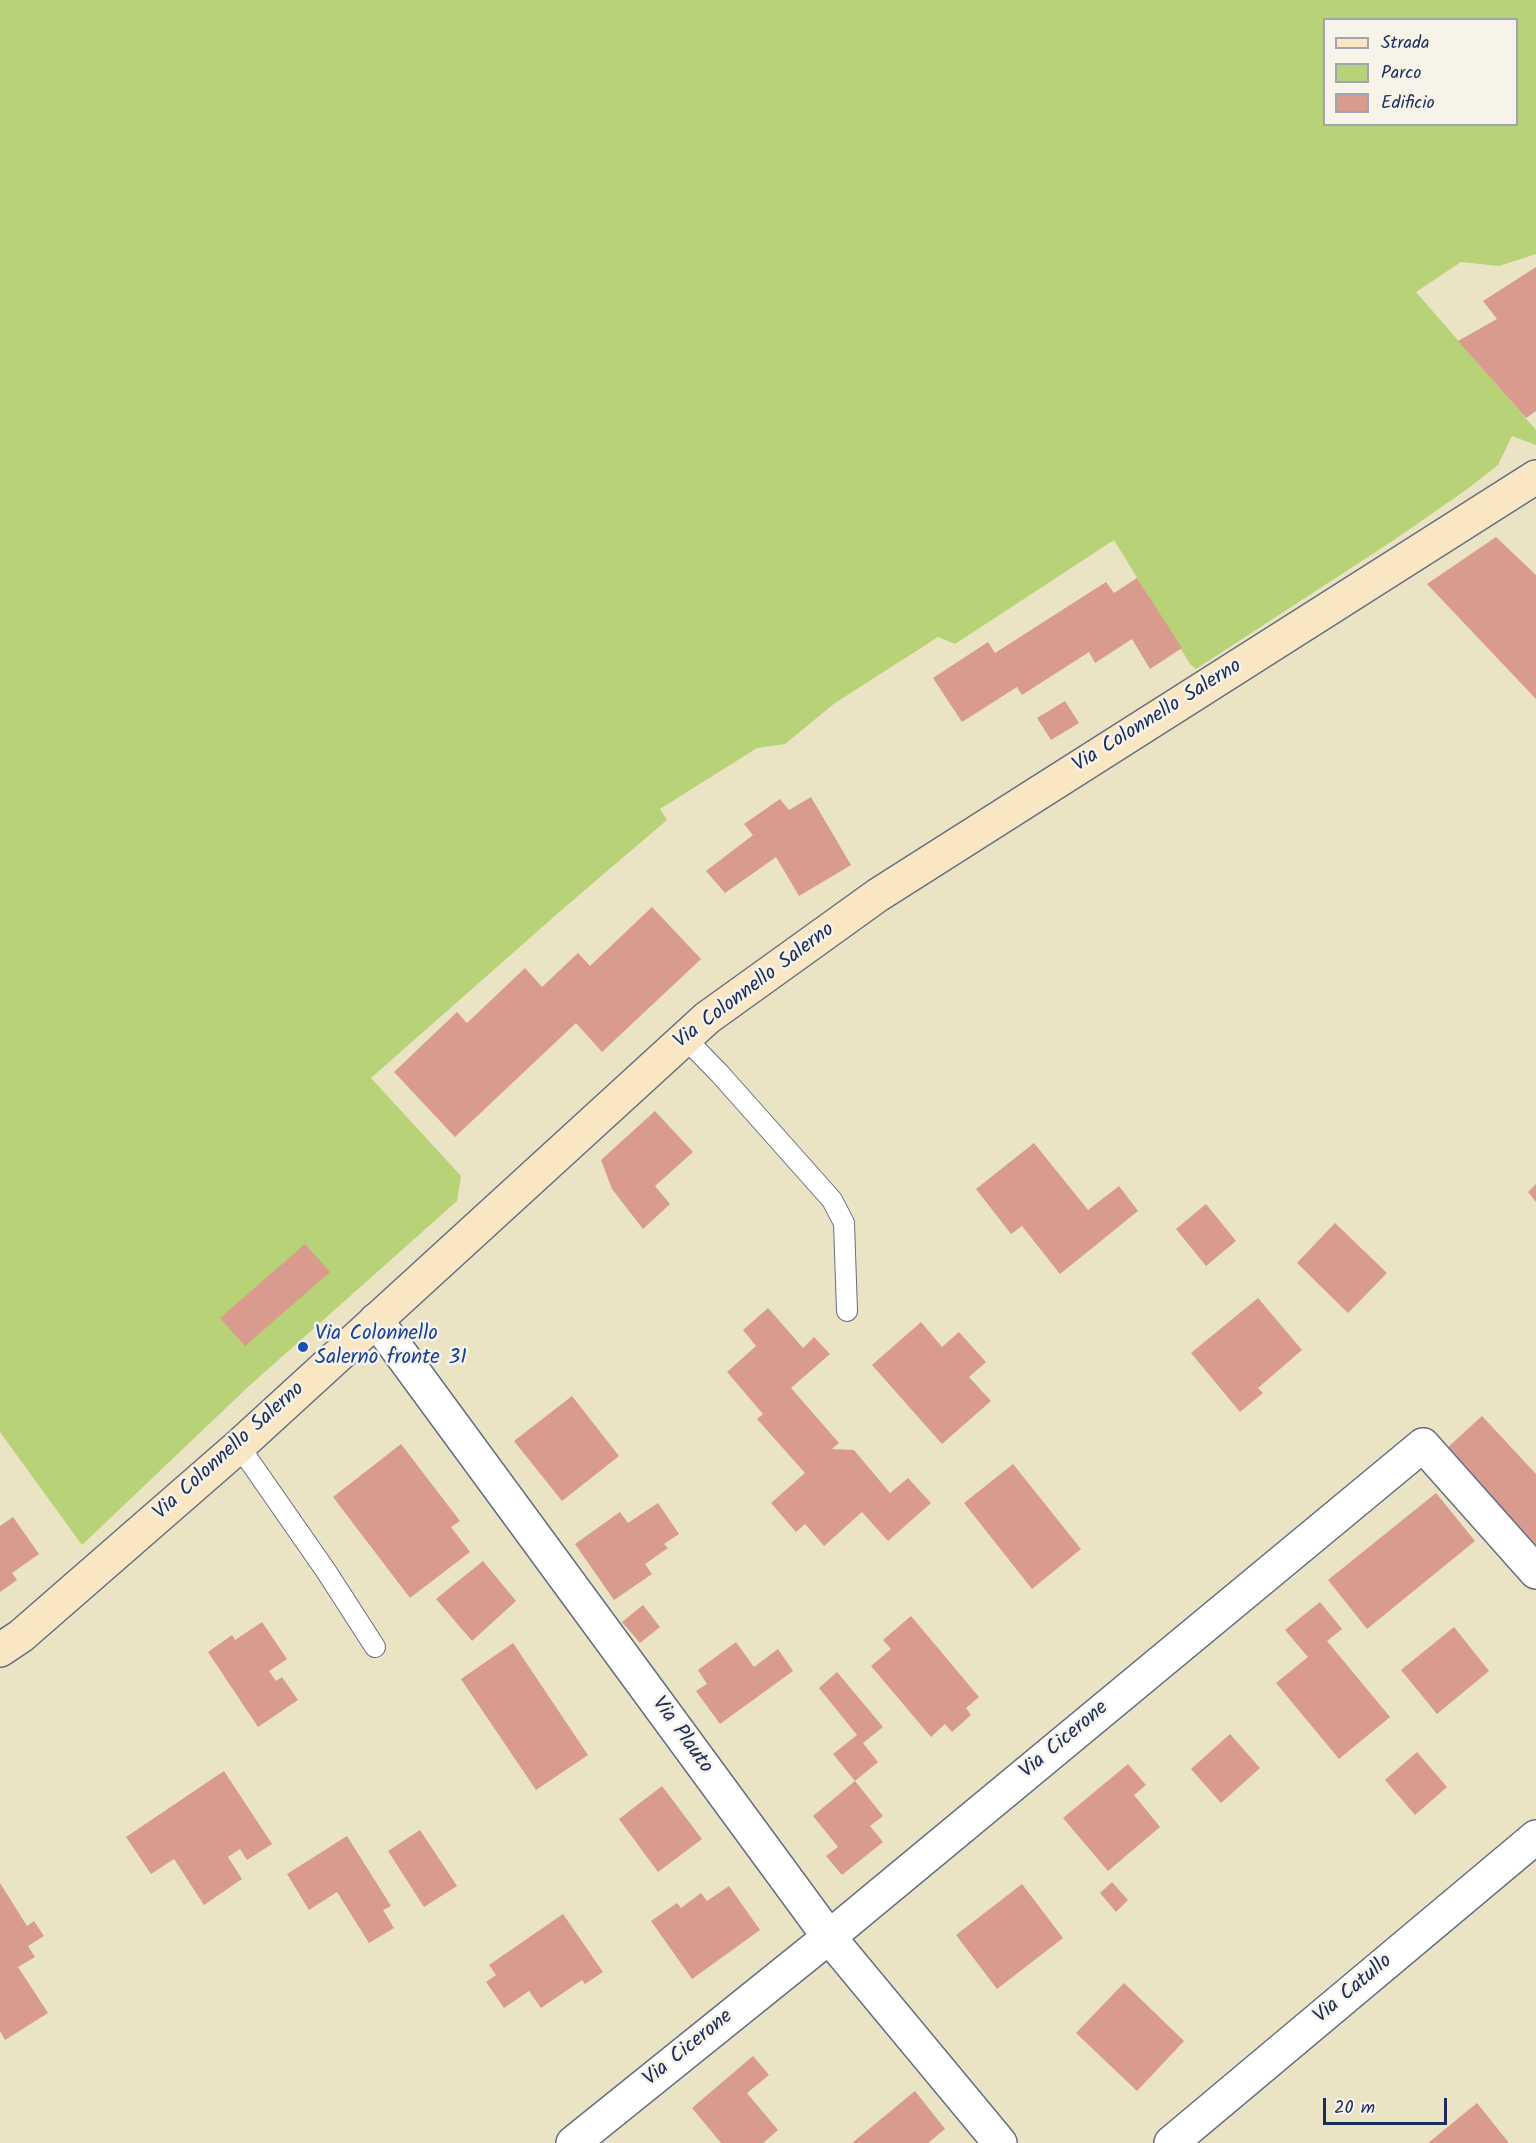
<!DOCTYPE html>
<style>
body{margin:0}
#map{position:relative;width:1536px;height:2143px;overflow:hidden;background:#ebe4c4;font-family:Kalam,sans-serif}
canvas{display:block}
.legend{position:absolute;left:1323px;top:18px;width:195px;height:108px;box-sizing:border-box;background:#f7f3e8;border:2px solid #9fa5b1;margin:0;padding:8px 10px;list-style:none;font-size:18px;color:#1b2f5e}
.legend li{display:flex;align-items:center;gap:12px;height:30px}
.legend b{width:30px;border:2px solid #9fa5b1}
.scale{position:absolute;left:1323px;top:2098px;width:124px;height:27px;box-sizing:border-box;border:3px solid #1b2f5e;border-top:0;padding-left:8px;font-size:18px;line-height:21px;white-space:nowrap;color:#1b2f5e;-webkit-text-stroke:4px #f7f3e8;paint-order:stroke}
</style>
<div id="map">
<canvas width="1536" height="2143"></canvas>
<ul class="legend">
<li><b style="height:8px;background:#f9e7c3"></b>Strada</li>
<li><b style="height:16px;background:#b7d277"></b>Parco</li>
<li><b style="height:16px;background:#d89b8d"></b>Edificio</li>
</ul>
<div class="scale">20 m</div>
</div>
<script>
const g = document.querySelector('canvas').getContext('2d');
g.lineJoin = 'round';
function paint(path, color) {
  g.fillStyle = color;
  g.fill(path, 'evenodd');
}
function strokePath(path, color, width, dash) {
  g.strokeStyle = color;
  g.lineWidth = width;
  g.lineCap = dash ? 'butt' : 'round';
  g.setLineDash(dash || []);
  g.stroke(path);
}
function drawText(font, color, halo, rows, align = 'center') {
  g.font = font + ' Kalam,sans-serif';
  g.lineWidth = 5;
  g.setLineDash([]);
  g.textBaseline = 'middle';
  g.strokeStyle = halo;
  g.fillStyle = color;
  for (const [text, x, y, turn = 0] of rows) {
    g.save();
    g.translate(x, y);
    g.rotate((+turn || 0) * Math.PI / 180);
    g.textAlign = isNaN(turn) ? turn : align;
    if (halo) g.strokeText(text, 0, 0);
    g.fillText(text, 0, 0);
    g.restore();
  }
}
const green = new Path2D(`
 M0,0H1536V254L1499,266L1461,262L1416,292L1536,430V445L1512,436L1498,465L1466,490L1394,540L1196,669L1190,664L1114,540L955,644L938,637L835,703L785,744L757,748L660,809L667,820L565,907L371,1078L461,1176L457,1201L248,1387L82,1545L0,1432ZM1324,20H1516V124H1324Z`);
const building = new Path2D(`
 M1536,267V411L1526,418L1458,341L1497,319L1483,301Z
 M1496,537L1536,575V699L1427,584Z
 M1137,578L1182,648L1150,669L1132,639L1095,663L1089,652L1022,695L1017,687L962,722L933,678L988,642L995,653L1106,582L1114,593Z
 M1065,701L1079,723L1051,740L1037,718Z
 M811,797L851,865L799,896L776,857L725,893L706,871L753,835L744,824L780,799L789,810Z
 M652,907L701,959L602,1052L576,1023L455,1137L394,1072L457,1012L467,1023L525,968L542,987L578,953L590,966Z
 M655,1111L693,1152L655,1186L670,1204L643,1229L612,1189L601,1160Z
 M1034,1143L1088,1210L1119,1186L1138,1211L1060,1274L1022,1226L1011,1234L976,1189Z
 M1536,1184V1202L1528,1192Z
 M1206,1204L1236,1241L1206,1266L1176,1229Z
 M1335,1223L1387,1273L1348,1313L1297,1263Z
 M305,1244L330,1272L245,1346L220,1318Z
 M1258,1298L1302,1350L1258,1388L1263,1393L1240,1412L1191,1353Z
 M768,1308L803,1348L814,1337L830,1354L791,1388L839,1443L832,1449L854,1450L890,1493L908,1478L931,1503L888,1541L862,1512L824,1546L805,1524L796,1532L771,1503L805,1473L757,1419L763,1414L727,1372L756,1346L743,1330Z
 M921,1322L942,1347L959,1332L986,1362L969,1377L991,1401L942,1444L872,1365Z
 M572,1396L619,1456L562,1501L514,1441Z
 M1482,1416L1536,1474V1549L1445,1450Z
 M401,1444L460,1521L451,1527L470,1552L410,1598L333,1497Z
 M1013,1464L1081,1549L1032,1589L964,1503Z
 M1436,1493L1475,1541L1367,1629L1328,1580Z
 M658,1503L679,1534L664,1544L668,1548L645,1564L652,1574L614,1600L575,1544L620,1512L628,1523Z
 M13,1517L39,1554L12,1573L17,1580L0,1592V1526Z
 M483,1561L516,1601L472,1641L436,1599Z
 M1320,1602L1342,1629L1327,1641L1390,1717L1339,1759L1276,1683L1308,1657L1285,1630Z
 M643,1605L660,1627L640,1643L622,1622Z
 M911,1616L979,1697L966,1708L971,1715L952,1732L945,1724L931,1737L871,1666L891,1649L883,1640Z
 M262,1622L287,1659L269,1671L276,1681L282,1677L298,1700L258,1727L208,1652L232,1635L235,1640Z
 M1454,1627L1489,1671L1437,1714L1401,1670Z
 M736,1642L754,1667L778,1649L793,1671L720,1724L696,1691L707,1684L698,1670Z
 M513,1643L588,1755L536,1790L461,1679Z
 M837,1672L883,1727L863,1743L878,1762L855,1781L833,1754L857,1735L819,1688Z
 M1230,1734L1260,1768L1221,1803L1191,1769Z
 M1417,1752L1447,1787L1415,1815L1385,1780Z
 M1128,1764L1146,1785L1134,1795L1160,1827L1108,1871L1063,1818Z
 M224,1771L272,1844L247,1860L240,1849L228,1857L242,1879L204,1905L174,1859L151,1874L126,1837Z
 M855,1781L883,1816L870,1826L883,1842L842,1875L826,1856L838,1847L813,1816Z
 M662,1786L702,1839L658,1872L619,1819Z
 M420,1830L457,1886L424,1907L388,1851Z
 M347,1836L391,1906L383,1910L394,1928L369,1943L337,1892L309,1910L287,1874Z
 M1112,1882L1128,1900L1116,1912L1100,1893Z
 M0,1883L27,1926L34,1921L44,1936L28,1946L35,1957L18,1967L48,2013L5,2040L0,2031Z
 M1022,1884L1063,1938L997,1989L956,1935Z
 M729,1886L760,1930L692,1979L651,1921L677,1903L681,1908L701,1893L707,1901Z
 M563,1914L603,1972L585,1984L582,1980L541,2008L529,1991L504,2008L486,1982L496,1975L489,1965Z
 M1124,1983L1184,2041L1137,2091L1076,2033Z
 M753,2056L769,2075L747,2093L778,2130L763,2143H721L692,2108Z
 M915,2091L945,2129L928,2143H852Z
 M1477,2103L1509,2143H1428Z`);
const lane = new Path2D(`
 M685,1038L720,1074L832,1200L844,1223L847,1311
 M239,1446L326,1571L375,1647`);
const street = new Path2D(`
 M376,1320L829,1937L1000,2143
 M573,2143L829,1937L1423,1445L1536,1572
 M1171,2143L1536,1837`);
const secondary = new Path2D(`
 M0,1650L21,1636L239,1446L707,1018L878,895L1536,477`);
const markers = [
 [303,1347,6,"#1a4fb4"]
];
const streetNames = [
 ["Via Colonnello Salerno",1158,717,-32],
 ["Via Colonnello Salerno",755,987,-37],
 ["Via Colonnello Salerno",230,1452,-42],
 ["Via Plauto",681,1736,54],
 ["Via Cicerone",1065,1741,-40],
 ["Via Catullo",1354,1990,-40],
 ["Via Cicerone",689,2049,-39]
];
const transitNames = [
 ["Via Colonnello",315,1335],
 ["Salerno fronte 31",315,1359]
];
paint(green, '#b7d277');
paint(building, '#d89b8d');
strokePath(lane, '#646e82', 22);
strokePath(street, '#646e82', 36);
strokePath(secondary, '#646e82', 36);
strokePath(lane, '#fff', 20);
strokePath(street, '#fff', 33);
strokePath(secondary, '#f9e7c3', 33);
for (const [x, y, r, color] of markers) {
  const dot = new Path2D();
  dot.arc(x, y, r, 0, 2 * Math.PI);
  g.fillStyle = color;
  g.fill(dot);
  strokePath(dot, '#f7f3e8', 2);
}
drawText('21px', '#1b2f5e', '#f7f3e8', streetNames);
drawText('21px', '#164399', '#f7f3e8', transitNames, 'left');
</script>
